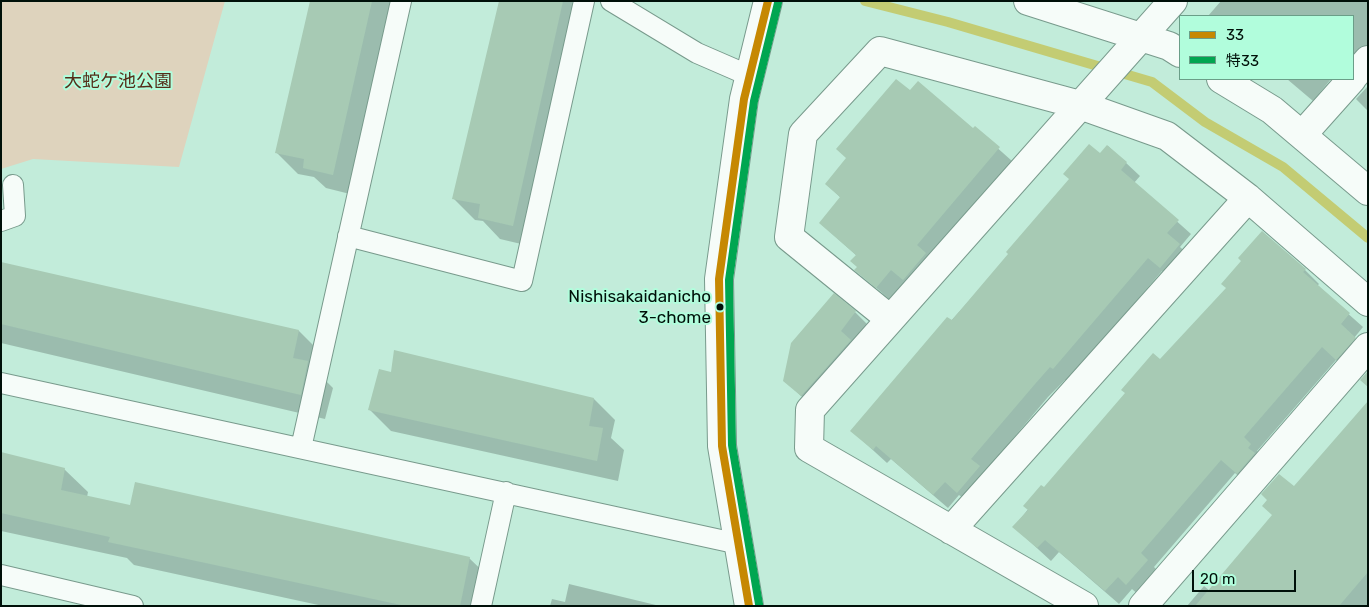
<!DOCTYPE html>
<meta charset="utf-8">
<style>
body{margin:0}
#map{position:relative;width:1369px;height:607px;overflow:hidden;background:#c2ecda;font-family:Rubik,"Noto Sans JP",sans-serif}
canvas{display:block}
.frame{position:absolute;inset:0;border:2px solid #001009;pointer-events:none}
.legend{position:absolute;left:1179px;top:15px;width:175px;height:65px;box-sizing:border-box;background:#b1fddc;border:1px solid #6a9e88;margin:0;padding:6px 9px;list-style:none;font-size:15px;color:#001009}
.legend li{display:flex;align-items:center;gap:10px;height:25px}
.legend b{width:25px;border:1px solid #6a9e88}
.scale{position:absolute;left:1192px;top:570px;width:104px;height:22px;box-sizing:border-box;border:2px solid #001009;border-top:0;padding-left:6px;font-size:15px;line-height:18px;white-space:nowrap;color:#001009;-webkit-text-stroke:4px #b1fddc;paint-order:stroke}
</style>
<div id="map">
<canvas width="1369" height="607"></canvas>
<div class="frame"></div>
<ul class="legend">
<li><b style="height:6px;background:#c68802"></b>33</li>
<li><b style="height:6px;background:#00a651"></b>特33</li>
</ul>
<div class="scale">20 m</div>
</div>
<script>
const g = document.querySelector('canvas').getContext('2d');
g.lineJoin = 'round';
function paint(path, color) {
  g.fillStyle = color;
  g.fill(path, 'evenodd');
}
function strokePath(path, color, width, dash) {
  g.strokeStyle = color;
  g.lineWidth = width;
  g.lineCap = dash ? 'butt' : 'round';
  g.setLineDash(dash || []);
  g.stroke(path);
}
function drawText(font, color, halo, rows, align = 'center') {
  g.font = font + ' Rubik,"Noto Sans JP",sans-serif';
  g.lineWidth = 4;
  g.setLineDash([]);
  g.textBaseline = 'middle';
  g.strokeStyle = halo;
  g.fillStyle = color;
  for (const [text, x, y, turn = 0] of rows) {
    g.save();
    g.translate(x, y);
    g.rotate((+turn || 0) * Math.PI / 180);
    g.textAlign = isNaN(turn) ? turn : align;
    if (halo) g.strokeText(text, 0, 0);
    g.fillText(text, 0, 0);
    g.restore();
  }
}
const green = new Path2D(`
 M1,1H225L179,167L33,159L1,169Z`);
const shadow = new Path2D(`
 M311,1H397L354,195L326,188L314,177L298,174L277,153Z
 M528,1H571L585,15L534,247L500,239L483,221L475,220L454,199Z
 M1221,1H1368V60L1347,93L1331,79L1313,101L1287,79H1353V16H1208Z
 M1368,86V111L1356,99Z
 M910,92L973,130L975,128L1012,161L929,258L916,292L905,282L889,299L856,270L858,268L857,256L820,223L841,198L826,184Z
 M1108,146L1140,176L1134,183L1191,234L1180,247L1193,259L1174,281L1162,271L1067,382L1065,380L1048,397L984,473L972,505L959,495L948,508L891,459L887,463L852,431Z
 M1262,233L1305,270L1319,284L1317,286L1363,327L1354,338L1362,346L1344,366L1336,360L1257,451L1264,458L1251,487L1235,473L1154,567L1161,574L1141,597L1132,589L1119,604L1059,552L1051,561L1014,527L1044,489L1227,288Z
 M1,263L299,331L324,356L320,375L333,388L325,419L1,343Z
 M855,312L870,327L817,411L784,380Z
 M392,374L594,399L615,420L611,438L624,450L618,481L391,431L370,410Z
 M1368,403L1367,606H1187L1204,586L1210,591Z
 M1,454L64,469L88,492L87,497L131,506L469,558L493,581L490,606H323L134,565L127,558L1,531Z
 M569,584L660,606H550L552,599L565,602Z`);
const stream = new Path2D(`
 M865,1L948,22L1152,82L1205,122L1283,167L1368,238`);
const building = new Path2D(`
 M310,1H372L333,175L303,168L304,159L275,153Z
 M499,1H563L513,226L478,218L480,204L452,199Z
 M896,79L910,90L918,81L973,128L975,126L1000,147L917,245L926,253L903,280L891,270L876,288L854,270L857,267L850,261L856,255L819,223L840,197L825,184L846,158L836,149Z
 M1089,144L1100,153L1107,145L1127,162L1121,170L1179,220L1167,233L1180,244L1160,268L1148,258L1053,369L1050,367L1035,384L971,459L980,466L957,493L945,482L933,495L876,446L873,450L850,431L947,317L952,320L1008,254L1006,252L1069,179L1063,174Z
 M1262,231L1306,269L1303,272L1350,313L1341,324L1356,338L1336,360L1322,347L1244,437L1251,444L1248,448L1255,453L1237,474L1221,460L1141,553L1148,560L1126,585L1118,577L1105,591L1045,540L1037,548L1012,527L1028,510L1023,506L1041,485L1044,487L1125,393L1121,390L1153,353L1160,359L1226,288L1221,284L1241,261L1238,258Z
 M1,262L299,330L293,358L308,361L301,395L1,324Z
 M834,293L856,311L841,331L851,340L801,396L783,381L791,343Z
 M394,350L594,398L589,426L603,428L597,461L368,410L379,369L391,372Z
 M1368,371V387L1360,380Z
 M1368,401V572L1339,606H1195L1272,515L1262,506L1267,500L1261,494L1279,474L1294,486Z
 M1,452L65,468L61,490L130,505L135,482L470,557L460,606H406L108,542L110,537L1,513Z`);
const service = new Path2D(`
 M611,1L697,53L750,76
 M1,221L15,216L13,185
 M348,236L522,281L584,1
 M1,383L739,544
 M301,448L401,1
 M1,575L133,606
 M481,606L506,492`);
const minor = new Path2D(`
 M1028,1L1169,46L1180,53
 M1353,77L1368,60
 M1221,79L1272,110L1368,191
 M1302,135L1352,79
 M890,319L789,237L803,134L880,51L1080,105L1167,136L1248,198L1368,302
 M951,530L1248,198
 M1084,606L809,448L810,410L1173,1
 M1143,606L1368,347`);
const tertiary = new Path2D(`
 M749,606L722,446L719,279L744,99L768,1`);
const bus1 = new Path2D(`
 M749,606L722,446L719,279L744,99L768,1`);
const bus2 = new Path2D(`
 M759,604L732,445L729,280L754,101L778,3`);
const markers = [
 [720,307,4.5,"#001009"]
];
const busNames = [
 ["Nishisakaidanicho",711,297],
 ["3-chome",711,318]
];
const parkNames = [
 ["大蛇ケ池公園",118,82]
];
paint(green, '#ded3bd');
paint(shadow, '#0003');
strokePath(stream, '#c3cc73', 10);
paint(building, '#a7cab4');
strokePath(service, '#789a8c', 22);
strokePath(minor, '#789a8c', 30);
strokePath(tertiary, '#789a8c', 30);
strokePath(service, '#f6fcf9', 20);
strokePath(minor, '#f6fcf9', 28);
strokePath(tertiary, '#f6fcf9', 28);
strokePath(bus1, '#c68802', 8);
strokePath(bus2, '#00a651', 8);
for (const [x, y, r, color] of markers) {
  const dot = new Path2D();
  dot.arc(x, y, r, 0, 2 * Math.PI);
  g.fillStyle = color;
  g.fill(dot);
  strokePath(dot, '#b1fddc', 2);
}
drawText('17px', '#001009', '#b1fddc', busNames, 'right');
drawText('18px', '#552d19', '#b1fddc', parkNames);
</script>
